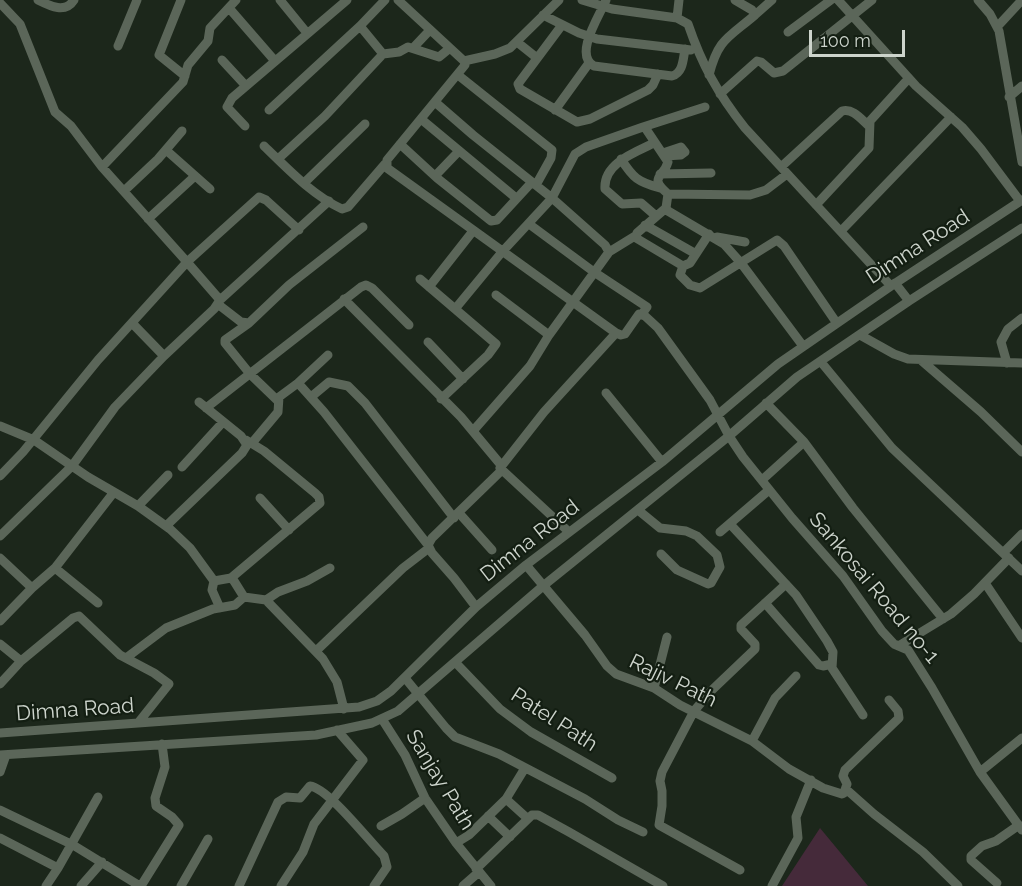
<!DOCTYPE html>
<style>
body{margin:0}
#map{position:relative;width:1022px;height:886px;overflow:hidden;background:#1c271b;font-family:Raleway,sans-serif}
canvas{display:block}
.scale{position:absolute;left:809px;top:30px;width:96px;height:27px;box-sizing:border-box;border:3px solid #cdd4cc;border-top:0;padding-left:8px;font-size:18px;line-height:21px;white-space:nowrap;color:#cdd4cc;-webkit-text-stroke:4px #131e12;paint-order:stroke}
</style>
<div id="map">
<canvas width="1022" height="886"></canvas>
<div class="scale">100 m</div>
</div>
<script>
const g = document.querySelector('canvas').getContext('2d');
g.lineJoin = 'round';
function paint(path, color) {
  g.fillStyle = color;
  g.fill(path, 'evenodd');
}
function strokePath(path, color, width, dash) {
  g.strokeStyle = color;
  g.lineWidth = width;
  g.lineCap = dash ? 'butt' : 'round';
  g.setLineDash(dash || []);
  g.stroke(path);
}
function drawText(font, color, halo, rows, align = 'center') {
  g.font = font + ' Raleway,sans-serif';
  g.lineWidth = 4.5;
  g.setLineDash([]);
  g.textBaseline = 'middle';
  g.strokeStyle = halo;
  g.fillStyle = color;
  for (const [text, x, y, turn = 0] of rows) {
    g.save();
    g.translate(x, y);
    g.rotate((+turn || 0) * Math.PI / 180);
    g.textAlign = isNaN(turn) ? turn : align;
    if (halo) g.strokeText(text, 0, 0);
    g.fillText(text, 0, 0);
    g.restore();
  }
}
const green = new Path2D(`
 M820,828L868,886H782Z`);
const minor = new Path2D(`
 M38,0C50,6 65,14 74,0
 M181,0L159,55L185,76
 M280,0L307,33
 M398,0L464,61L465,65L387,160V168L616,333L621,335L625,334L639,314L645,316L658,328L710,400L729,436L743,457L792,518L843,576L882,631L894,644L908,650L932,688L980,772L1022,830
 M582,0L612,9L677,18L688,24C702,65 718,94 745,128L891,286
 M606,0C600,15 573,55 594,66L672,76C683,73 683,60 685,49
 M735,0L752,10L755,15L772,0
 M838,0L916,86L962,127L981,149L1020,201
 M978,0L990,14L999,31L1022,162
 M0,3L20,24L55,112L71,126L102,167L187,262L98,360L23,452L0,476
 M229,8L275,61
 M543,15L579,33L597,39L691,50
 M677,18L679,0
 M562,25L518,84L520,89L577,122L590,119L648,90L653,85L658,74
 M360,26L383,54
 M997,27L1022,0
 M788,32L831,0
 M517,42L537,58
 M118,46L137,0
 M413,48L430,30
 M222,60L246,86
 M464,61L495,54L510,48L559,0
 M458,75L552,150L551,158L536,185
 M709,75C718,39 728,38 755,15
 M720,94L757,61L761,62L774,73L783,71L872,0
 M1009,97L1022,86
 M435,102L473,135L552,198L605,245L609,252L549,335L530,366L473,431
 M269,110L360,26L385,0
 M555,110L589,63
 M421,119L516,198
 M245,126L227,107L232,98L347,0
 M643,127L705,107
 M654,143C636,152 603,163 605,189L622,204L641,203L656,216
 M400,144L437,178L491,221L497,220L532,182
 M264,146C288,169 312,195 342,209L348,207L385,164
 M166,150L210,189
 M663,153L681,147L685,152L681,155L665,156
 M278,159L325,116L383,54L399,52L408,47L439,57L450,48
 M621,159C633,178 638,182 660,188
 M102,167L183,82L188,65L208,41L210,28L236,0
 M781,167L842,111C853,108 861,119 869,126
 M660,174L711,173
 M435,176L459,151
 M304,183L365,124
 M124,191L158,159L182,131
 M668,194L750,195L766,190L787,174
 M816,205L869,148L870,121L909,78
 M666,208L637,233L636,238L683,266L690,263L709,234
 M148,219L195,176
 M529,224L594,272L647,307L642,314
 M645,225L696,254
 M841,231L951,117
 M717,237L745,242
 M609,252L635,236
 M683,266L680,275L690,285L700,288L777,240L784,246L836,322
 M420,279L496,344L488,355L441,399
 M895,283L909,301
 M429,287L473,231
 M496,295L549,335
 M344,299L461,417L501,465
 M220,300L329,201
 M219,305L241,322L249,323L289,285L363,227
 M455,309L502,252L552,198L575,154L586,147L643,127L646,129L668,162C663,179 648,176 668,194L666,208L668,211L724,244L741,263L803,346
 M249,323L225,340V343L250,374L278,401
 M860,335L894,354L908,359L1022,363
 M428,342L463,379
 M164,356L214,309L220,300L187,262L259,197L266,200L299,230
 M922,361L981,412L1022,452
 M821,362L892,448L1022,571
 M1007,363L1001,342L1008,329L1022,318
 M298,383L324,412L428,545
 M606,393L662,462
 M311,397L329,382L348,386L365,403L454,518
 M766,403L804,442L853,508L943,619
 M206,408L361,287L366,285L372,288L409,325
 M0,426L34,440L88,477L138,506L170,529L190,548L214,581L231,578L234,581L244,597L266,600L323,659L337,682L344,709
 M252,443L278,412L279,397L298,383L328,355
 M182,467L223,422
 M762,480L804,442
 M260,498L289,530
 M138,506L168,475
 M638,510L660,528L686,531L697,536L717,555L720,567L711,583L708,584L677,570L661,554
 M459,513L492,550
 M730,524L796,595L827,641L833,652L832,668L863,715
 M166,526L242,453L247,445L241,436L199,402
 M569,532L500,468L544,412L616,333
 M720,532L769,490
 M0,536L72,466L115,407L164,356L132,323
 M1003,553L1022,534
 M0,558L32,588
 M526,565L585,635L607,666L616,674L654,688L680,705L752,741L789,769L823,788L842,794L844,793L847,784L843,776L845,770L899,718L898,711L889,700
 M55,568L114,492
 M231,578L320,503L319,497L315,493L264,451L246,440
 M214,581L212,590L220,608
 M985,583L1022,638
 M266,600L278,592L307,581L330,568
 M765,603L819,665L823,666L832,664
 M476,607L454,578L432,553L428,545L432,538L502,470
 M0,621L32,588L55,568L98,603
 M0,644L21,661L0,684
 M900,645L951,614L974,594L1009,558
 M316,651L403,568L429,548
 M126,658L166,628L213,609L235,605L244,597
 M21,661L73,618L79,616L120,655L154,673L169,684L138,723
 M455,662L500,709L531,732L612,778
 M405,678L446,728L455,737L499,754L585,799L618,820L643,832
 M654,688L667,637
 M382,719L405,755L425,798L456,843L491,886
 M0,733L359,707L377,701L391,691L476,607L526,565L662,462L778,364L891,286L1022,200
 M752,741L775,698L796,676
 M0,755L316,735L372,723L398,711L543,586L729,436L797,377L909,301L1022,228
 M525,768L506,799L527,818
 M0,772L6,755
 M980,772L1022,738
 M847,790L874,814L923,852L958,886
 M0,810L73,845L140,886
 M488,816L510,837
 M381,826L402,814L425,798
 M0,838L58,868L98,797
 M456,843L469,835L506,799
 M476,869L532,815H538L569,832L663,886
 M740,870L659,825L662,806V791L660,781L662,772L694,711L712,690L755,649V644L741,629V625L786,584
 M997,883L971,860V856L982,846L996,841L1019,825
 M46,886L58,868
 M81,886L102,862
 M141,886L179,825L172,817L156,806L155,798L165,767L162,744
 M181,886L208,839
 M239,886L278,802L286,797L300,798L310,786C328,788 369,841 384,856L387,867L374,886
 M281,886L303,852L314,824L363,760L337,730
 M463,886L479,872
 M772,886L798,838L796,817L811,780`);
const streetNames = [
 ["Dimna Road",918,247,-33],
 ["Dimna Road",530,541,-38],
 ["Sankosai Road no-1",874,588,50],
 ["Rajiv Path",673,681,26],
 ["Dimna Road",75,710,-4],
 ["Patel Path",554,720,33],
 ["Sanjay Path",440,780,59]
];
paint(green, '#452a3a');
strokePath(minor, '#5b6659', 9);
drawText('21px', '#cdd4cc', '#131e12', streetNames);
</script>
